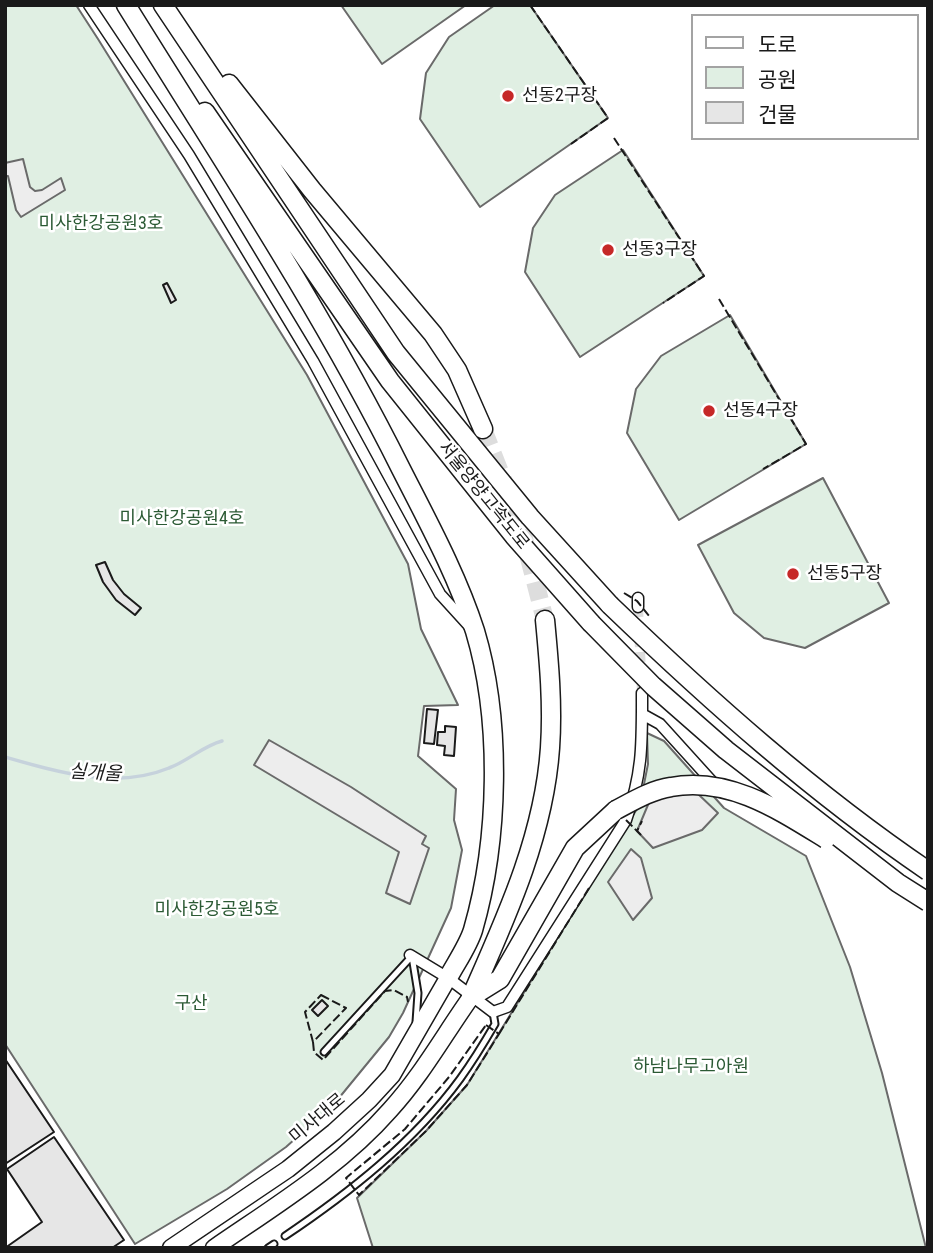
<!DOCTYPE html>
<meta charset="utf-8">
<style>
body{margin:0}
#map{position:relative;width:933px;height:1253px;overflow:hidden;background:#fff;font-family:"Roboto Condensed","Noto Sans KR",sans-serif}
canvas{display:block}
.frame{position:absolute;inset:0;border:7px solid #1a1a1a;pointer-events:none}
.legend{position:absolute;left:691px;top:14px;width:228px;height:126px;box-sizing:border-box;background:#fff;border:2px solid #a3a3a3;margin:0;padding:9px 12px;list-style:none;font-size:21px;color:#1a1a1a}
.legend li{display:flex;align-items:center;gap:14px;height:35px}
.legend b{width:35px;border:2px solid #a3a3a3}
</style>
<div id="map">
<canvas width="933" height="1253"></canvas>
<div class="frame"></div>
<ul class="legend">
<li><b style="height:9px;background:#fff"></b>도로</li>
<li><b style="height:19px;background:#e0efe3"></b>공원</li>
<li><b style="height:19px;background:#e6e6e6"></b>건물</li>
</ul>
</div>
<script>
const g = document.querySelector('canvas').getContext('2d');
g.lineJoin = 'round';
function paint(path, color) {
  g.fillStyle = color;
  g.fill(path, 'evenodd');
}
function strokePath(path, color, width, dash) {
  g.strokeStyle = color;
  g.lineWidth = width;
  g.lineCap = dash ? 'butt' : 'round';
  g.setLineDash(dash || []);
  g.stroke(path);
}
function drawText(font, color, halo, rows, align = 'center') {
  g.font = font + ' "Roboto Condensed","Noto Sans KR",sans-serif';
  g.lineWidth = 5;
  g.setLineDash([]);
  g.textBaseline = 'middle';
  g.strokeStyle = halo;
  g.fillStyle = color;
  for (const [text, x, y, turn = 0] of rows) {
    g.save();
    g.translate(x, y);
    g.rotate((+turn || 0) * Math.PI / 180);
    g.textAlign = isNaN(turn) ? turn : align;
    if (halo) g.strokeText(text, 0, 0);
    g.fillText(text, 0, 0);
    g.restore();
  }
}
const green = new Path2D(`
 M5,5H76L98,39L307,375L408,564L421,629L458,705L424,706L418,756L456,789L454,820L462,850L451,908L403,1013L389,1037L334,1104L286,1147L227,1189L135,1244L5,1044Z
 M341,5H466L382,64Z
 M495,5H530L608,118L480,207L420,119L426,73L449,37Z
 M623,150L704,276L580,357L525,272L533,228L555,195Z
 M730,315L806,444L679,520L627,433L636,389L661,356Z
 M823,478L889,603L805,648L764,638L734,613L698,545Z
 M647,733L664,741L724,808L806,856L850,967L882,1073L926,1248H373L357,1198L426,1131L467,1085L640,804L648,764Z`);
const parking = new Path2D(`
 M23,159L30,187L35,191L42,190L61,178L65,190L21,217L16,210L8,176H5V163Z
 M269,740L351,787L426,836L422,844L429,848L410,904L386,893L399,852L254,765Z
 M697,793L718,813L702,830L653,848L637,831L650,800L671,795Z
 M631,849L641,858L652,898L633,920L608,882Z`);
const stream = new Path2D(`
 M5,757C57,772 116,790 169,768C188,761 203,746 222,741`);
const building = new Path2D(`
 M167,283L176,300L171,303L163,285Z
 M105,562L113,580L124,594L141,608L135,615L116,600L103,582L96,565Z
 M427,709L438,710L434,744L424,743Z
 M445,726L456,727L454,756L444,755L445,746L437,745L438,732H445Z
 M322,1000L328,1006L318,1016L312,1010Z
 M5,1059L54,1132L5,1164Z
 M54,1137L124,1240L112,1248H5L42,1222L7,1169Z`);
const streetTunnel = new Path2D(`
 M638,607L642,693`);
const highwayTunnel = new Path2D(`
 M483,429L520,523L545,620`);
const lane = new Path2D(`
 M412,956L418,993L416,1022
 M324,1052L412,956
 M285,1236C349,1193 414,1142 460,1079C473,1061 484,1043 495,1024L493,1012
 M268,1248L274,1244`);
const street = new Path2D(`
 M89,5L189,155L313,361L440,594L470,627
 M638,598V607
 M642,714L660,724L717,787
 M410,955L448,978L493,1012L507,1007L626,820C643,772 642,743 642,693`);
const primary = new Path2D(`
 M171,1248L288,1169L334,1132L369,1100L392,1075L448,978
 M214,1248C275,1206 341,1166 390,1110C422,1075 444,1035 471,997`);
const highway = new Path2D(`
 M126,5C221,158 321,309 401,469C428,522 457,575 475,631C502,721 499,840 473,930C468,946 456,963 448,978
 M163,5L396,353L530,517L610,605
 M229,84L312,190L433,334L457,370L483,429
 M205,112L390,381L514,536L591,623
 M471,997C506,918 544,836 550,748C553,705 549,662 545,620
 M471,997L500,979L575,848L616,810`);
const highwayBridge = new Path2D(`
 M610,605C710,701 813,793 928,871
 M591,623L653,686L726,750L898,883L928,902
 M616,810C633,801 651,790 671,787C728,776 779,810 826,839`);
const fence = new Path2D(`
 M530,5L608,118L571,144
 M614,138L704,276L663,303
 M719,299L806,444L763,469
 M624,593L637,601L650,617
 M626,820L637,831
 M641,835L637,831L642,821
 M321,995L346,1008L313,1042L305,1012Z
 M486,1025L499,1034L467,1085L426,1131L359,1195L346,1178L405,1129L449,1077Z
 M499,1034L589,888
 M313,1042L314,1052L323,1060L385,991L394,990L407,997L408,1002`);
const markers = [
 [508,96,7,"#c62828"],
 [608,250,7,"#c62828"],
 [709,411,7,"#c62828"],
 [793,574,7,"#c62828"]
];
const poiNames = [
 ["선동2구장",522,96],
 ["선동3구장",622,250],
 ["선동4구장",723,411],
 ["선동5구장",807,574]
];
const parkNames = [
 ["미사한강공원3호",101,224],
 ["미사한강공원4호",182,519],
 ["미사한강공원5호",217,910],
 ["구산",191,1004],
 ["하남나무고아원",691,1067]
];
const streetNames = [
 ["서울양양고속도로",483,496,51],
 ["미사대로",318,1119,-40]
];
const waterNames = [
 ["실개울",95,774,3]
];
paint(green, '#e0efe3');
strokePath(green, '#6a6a6a', 2);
paint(parking, '#ededed');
strokePath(parking, '#6a6a6a', 2);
strokePath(stream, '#c6d2dc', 3.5);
paint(building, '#e6e6e6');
strokePath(building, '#1a1a1a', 2);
strokePath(streetTunnel, '#ddd', 10, [10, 5]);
strokePath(highwayTunnel, '#ddd', 18, [18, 9]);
strokePath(lane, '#1a1a1a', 9);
strokePath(street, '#1a1a1a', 13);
strokePath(primary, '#1a1a1a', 19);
strokePath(highway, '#1a1a1a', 21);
strokePath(lane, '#fff', 5);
strokePath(street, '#fff', 10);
strokePath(primary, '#fff', 16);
strokePath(highway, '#fff', 18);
strokePath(highwayBridge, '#1a1a1a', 21, []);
strokePath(highwayBridge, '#fff', 18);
strokePath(fence, '#1a1a1a', 2, [9, 3.5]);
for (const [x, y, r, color] of markers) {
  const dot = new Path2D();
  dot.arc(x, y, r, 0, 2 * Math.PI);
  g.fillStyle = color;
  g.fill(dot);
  strokePath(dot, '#fff', 2.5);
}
drawText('18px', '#1a1a1a', '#fff', poiNames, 'left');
drawText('18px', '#2b5a34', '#fff', parkNames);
drawText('18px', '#1a1a1a', '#fff', streetNames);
drawText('italic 19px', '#1a1a1a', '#fff', waterNames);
</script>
